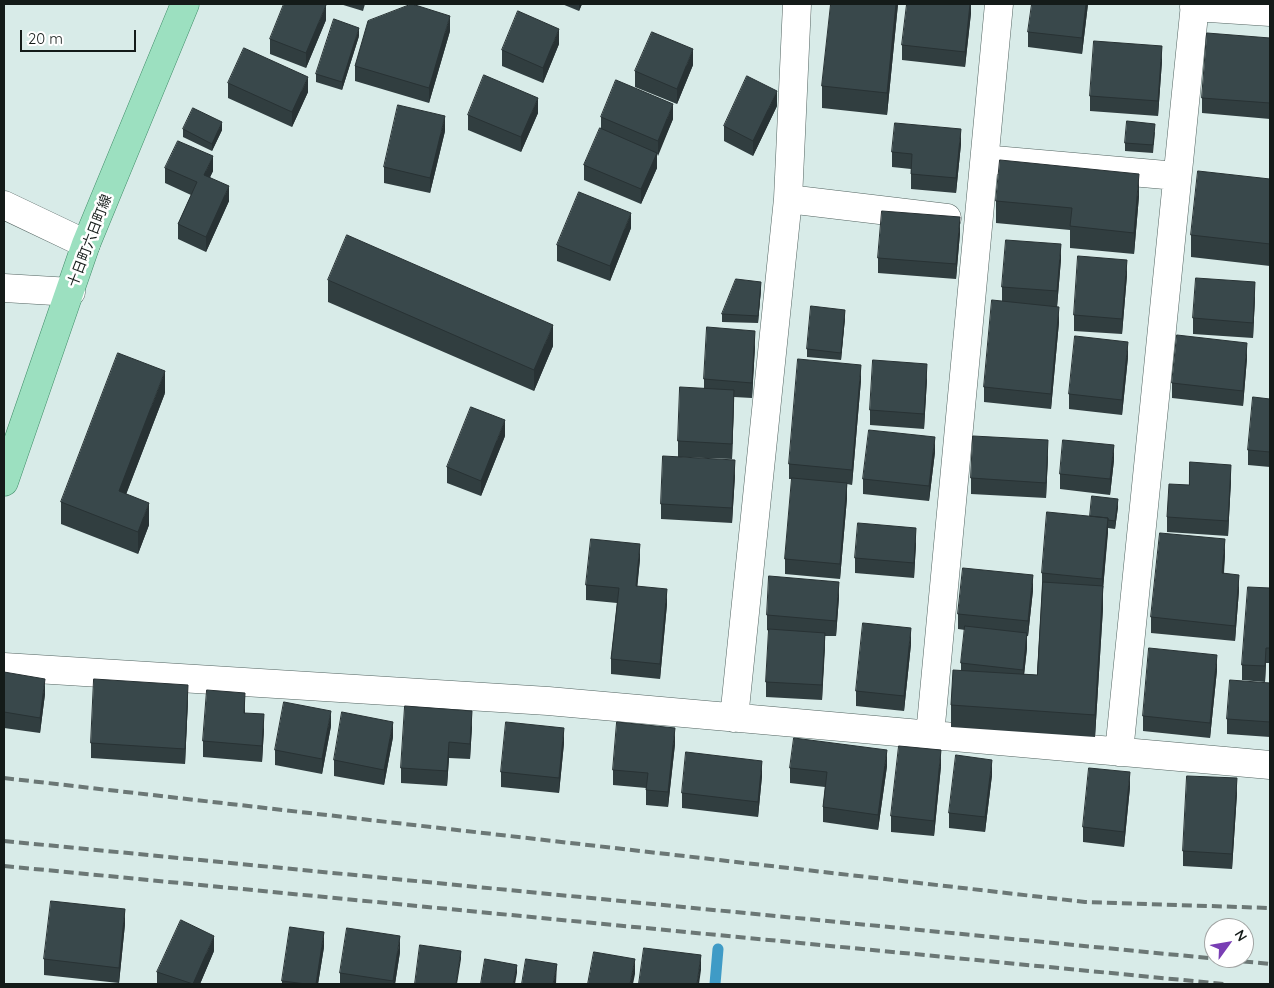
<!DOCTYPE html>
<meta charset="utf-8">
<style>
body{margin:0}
#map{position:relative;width:1274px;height:988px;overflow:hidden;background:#d8ebe8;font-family:Quicksand,sans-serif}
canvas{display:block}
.frame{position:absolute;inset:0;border:5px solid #141b19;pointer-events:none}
.north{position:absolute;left:1204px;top:918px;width:50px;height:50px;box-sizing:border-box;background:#fff;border:1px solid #a1a4a3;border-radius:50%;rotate:58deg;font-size:14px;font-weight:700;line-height:20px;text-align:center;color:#141b19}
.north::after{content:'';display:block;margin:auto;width:18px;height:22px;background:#793eb4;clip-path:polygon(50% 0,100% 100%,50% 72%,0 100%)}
.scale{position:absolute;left:20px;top:30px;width:116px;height:22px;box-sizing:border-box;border:2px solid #141b19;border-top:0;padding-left:6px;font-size:15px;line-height:18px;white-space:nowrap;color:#141b19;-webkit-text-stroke:4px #fff;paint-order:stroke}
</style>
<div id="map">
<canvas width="1274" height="988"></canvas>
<div class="frame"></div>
<div class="north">N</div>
<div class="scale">20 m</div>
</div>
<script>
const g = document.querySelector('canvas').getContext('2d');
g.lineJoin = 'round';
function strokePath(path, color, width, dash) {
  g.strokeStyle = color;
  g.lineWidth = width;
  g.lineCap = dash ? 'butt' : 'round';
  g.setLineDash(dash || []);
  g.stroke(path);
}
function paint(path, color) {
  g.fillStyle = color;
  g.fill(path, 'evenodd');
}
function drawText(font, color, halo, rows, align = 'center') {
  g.font = font + ' Quicksand,"Noto Sans JP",sans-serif';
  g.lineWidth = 5;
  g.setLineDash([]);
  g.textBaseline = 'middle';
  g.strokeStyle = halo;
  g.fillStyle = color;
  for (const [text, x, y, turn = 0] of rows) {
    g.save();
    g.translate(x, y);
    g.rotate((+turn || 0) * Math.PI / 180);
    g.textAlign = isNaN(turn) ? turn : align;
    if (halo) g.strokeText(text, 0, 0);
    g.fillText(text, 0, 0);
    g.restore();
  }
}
const stream = new Path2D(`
 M715,984L718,949`);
const minor = new Path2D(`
 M1194,7L1270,12
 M994,160L1177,176
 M788,199L947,218
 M4,288L71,292
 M4,667L548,701L1270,765
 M734,718L788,199L797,4
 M930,735L999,4
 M1119,752L1195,4`);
const tertiary = new Path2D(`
 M4,205L86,244`);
const primary = new Path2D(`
 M4,482L86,244L185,4`);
const rail = new Path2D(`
 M4,778L1085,902L1270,908
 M4,841L1270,964
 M4,866L1224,984`);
const wall = new Path2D(`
 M340,4H365L363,11Z
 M562,4H582L579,11Z
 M831,4H898L887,115L822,108V86Z
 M971,4V13L965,67L902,60V45Z
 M1088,4L1082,54L1028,47V32Z
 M326,20L306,68L270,54V39Z
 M450,31L429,103L355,81V66Z
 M359,36L342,90L316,82V74Z
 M1270,38V119L1202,113V98Z
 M559,44L543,83L502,66V50Z
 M1162,61L1158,116L1090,111V96Z
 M693,65L677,104L635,87V71Z
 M228,83L308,92L292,127L228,98Z
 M777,106L753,156L724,141V126Z
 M538,113L521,152L468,130V115Z
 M601,117L673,119L657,156V168L641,204L584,180V165L601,128Z
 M183,129L222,130L212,151L183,137Z
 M445,131L430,193L384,183V167Z
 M1155,132L1153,153L1125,151V143Z
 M961,144L956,193L911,189V169L892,167V152Z
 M165,168L213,171L210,177L229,201L206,252L178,239V224L191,195L165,183Z
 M1270,179V266L1191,257V235Z
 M1139,196L1134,254L1070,248V230L996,223V201Z
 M631,228L610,281L557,261V245Z
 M960,233L956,279L878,273V258Z
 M1061,259L1057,307L1059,322L1051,409L984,402V387L1002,301V287Z
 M1127,275L1122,334L1074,331V315Z
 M328,280L553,346L534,391L328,302Z
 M761,289L758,323L722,322V314Z
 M1255,297L1253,338L1193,334V318Z
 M845,318L841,360L807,357V349Z
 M755,346L752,398L734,397L732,459L678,457V441L704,388V379Z
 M1128,357L1122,415L1069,409V394Z
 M1247,358L1243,406L1172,398V383Z
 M927,379L924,429L870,425V410Z
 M861,380L852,485L847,484V498L840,579L785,574V559L792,479H789V464Z
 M165,393L126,494L149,525L138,554L61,524V502Z
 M1270,399V467L1248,465V450Z
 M505,436L481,496L447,483V467Z
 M935,452L929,501L863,494V479Z
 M1048,456L1046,498L971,494V478Z
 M1114,460L1110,495L1060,489V474Z
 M735,475L732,523L661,519V504Z
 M1231,480L1228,536L1167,532V517L1189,485Z
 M1118,507L1115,529L1108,528L1103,589V608L1095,737L951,727V705L961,670V663L965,630L958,629V614L1033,590L1028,636H1027V648L1024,674L1037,675L1042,589V573L1090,516Z
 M916,543L914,578L855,573V558Z
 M1225,555L1224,573L1239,590L1235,641L1151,633V617Z
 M640,559L637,586L667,604L660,679L611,674V659L617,603L586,600V585Z
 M1270,588V663H1266L1265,682L1242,680V665Z
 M839,597L836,636H825L822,700L766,697V682L769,631L767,630V615Z
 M911,644L904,711L856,706V691Z
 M1217,670L1210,738L1143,731V716Z
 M4,672L45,694L40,733L4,728Z
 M1270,683V737L1227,734V719Z
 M188,700L185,764L91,758V743Z
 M245,709V713L264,729L262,762L203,757V741Z
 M331,726L322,774L275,765V750Z
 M472,726L470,759L449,758L447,786L401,783V768Z
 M393,737L384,785L334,776V760Z
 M564,743L559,793L501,787V772Z
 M675,744L668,807L646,805V788L613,785V770Z
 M887,766L878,830L823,822V807L825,787L790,783V768Z
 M941,766L934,836L891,832V816Z
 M992,775L985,832L949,828V813Z
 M762,776L758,817L682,808V793Z
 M1130,787L1124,847L1083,842V827Z
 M1237,793L1232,869L1183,866V851Z
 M125,924L119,983L44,975V959Z
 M324,947L318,984H282V981Z
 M214,951L200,984H157V972Z
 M400,952L395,984H340V973Z`);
const shadedWall = new Path2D(`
 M579,4H582L579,11Z
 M896,4H898L887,115V93Z
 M970,4L971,13L965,67V52Z
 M1086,4H1088L1082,54V38Z
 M326,5V20L306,68V53Z
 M450,16V31L429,103V88Z
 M359,28V36L342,90V82Z
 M559,29V44L543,83V68Z
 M1162,46V61L1158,116V101Z
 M693,49V65L677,104V89Z
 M308,77V92L292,127V112Z
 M777,91V106L753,156V141Z
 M538,98V113L521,152V137Z
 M673,104V119L658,156V141Z
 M445,116V131L430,193V178Z
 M222,122V130L212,151V144Z
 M961,129V144L956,193V178Z
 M657,153V168L641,204V189Z
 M213,156V171L204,190V175Z
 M1139,174V196L1134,254V233Z
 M229,186V201L206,252V237Z
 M631,213V228L610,281V266Z
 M960,217V233L956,279V264Z
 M1061,244V259L1057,307V291Z
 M1127,260V275L1122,334V319Z
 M761,282V289L758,323V316Z
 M1255,282V297L1253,338V323Z
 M1059,307V322L1051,409V394Z
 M845,310V318L841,360V353Z
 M553,325V346L534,391V370Z
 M755,331V346L752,398V383Z
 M1128,342V357L1122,415V400Z
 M1247,343V358L1243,406V391Z
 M927,364V379L924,429V414Z
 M861,365V380L852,485V470Z
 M165,371V393L119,513V491Z
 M734,390V405L732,459V444Z
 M505,420V436L481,496V481Z
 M935,437V452L929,501V486Z
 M1048,440V456L1046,498V483Z
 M1114,445V460L1110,495V479Z
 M735,460V475L732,523V508Z
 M1231,465V480L1228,536V521Z
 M847,483V498L840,579V564Z
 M1118,499V507L1115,529V521Z
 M149,503V525L138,554V532Z
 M1108,518V533L1103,589V608L1095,737V715L1102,594V579Z
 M916,528V543L914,578V563Z
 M1225,539V555L1222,588V573Z
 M640,544V559L636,601V586Z
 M1033,575V590L1028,636V621Z
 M1239,575V590L1235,641V626Z
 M839,582V597L836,636V621Z
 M667,589V604L660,679V664Z
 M911,628V644L904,711V696Z
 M825,633V648L822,700V685Z
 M1027,633V648L1023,685V670Z
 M1266,648V663L1265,682V666Z
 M1217,655V670L1210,738V723Z
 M45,679V694L40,733V718Z
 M188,685V700L185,764V749Z
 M245,693V709L244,728V713Z
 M331,711V726L322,774V759Z
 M472,711V726L470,759V744Z
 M264,714V729L262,762V746Z
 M393,722V737L384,785V770Z
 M564,728V743L559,793V778Z
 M675,728V744L668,807V792Z
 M449,742V758L447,786V771Z
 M887,750V766L878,830V815Z
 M941,750V766L934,836V821Z
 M992,760V775L985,832V817Z
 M762,761V776L758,817V802Z
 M1130,772V787L1124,847V832Z
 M1237,778V793L1232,869V854Z
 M125,909V924L119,983V968Z
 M324,932V947L318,984H316Z
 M214,936V951L200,984H193Z
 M400,936V952L395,984H393Z
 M461,951V959L457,984H456Z
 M701,955V970L699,984H697Z
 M635,959V974L633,984H630Z
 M557,964L556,984H553Z
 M517,965V973L515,984H513Z`);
const building = new Path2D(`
 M284,4H323L326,5L306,53L270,39Z
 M412,4L450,16L429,88L355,66L368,21Z
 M831,4H896L887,93L822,86Z
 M907,4H970L965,52L902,45Z
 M1032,4H1086L1082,38L1028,32Z
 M518,11L559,29L543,68L502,50Z
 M334,19L359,28L342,82L316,74Z
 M652,32L693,49L677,89L635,71Z
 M1207,33L1270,38V103L1202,98Z
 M1094,41L1162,46L1158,101L1090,96Z
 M244,48L308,77L292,112L228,83Z
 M484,75L538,98L521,137L468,115Z
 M747,76L777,91L753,141L724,126Z
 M616,80L673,104L658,141L601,117Z
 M398,105L445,116L430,178L384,167Z
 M193,108L222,122L212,144L183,129Z
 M1127,121L1155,124L1153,145L1125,143Z
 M895,123L961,129L956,178L911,174L912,154L892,152Z
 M600,128L657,153L641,189L584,165Z
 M178,141L213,156L204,175L229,186L206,237L178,224L197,182L165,168Z
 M1000,160L1139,174L1134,233L1070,226L1072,208L996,201Z
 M1198,171L1270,179V244L1191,235Z
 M579,192L631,213L610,266L557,245Z
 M882,211L960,217L956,264L878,258Z
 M347,235L553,325L534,370L328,280Z
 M1006,240L1061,244L1057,291L1002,287Z
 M1078,256L1127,260L1122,319L1074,315Z
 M1196,278L1255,282L1253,323L1193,318Z
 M736,279L761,282L758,316L722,314Z
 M992,300L1059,307L1051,394L984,387Z
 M811,306L845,310L841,353L807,349Z
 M707,327L755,331L752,383L704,379Z
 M1177,335L1247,343L1243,391L1172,383Z
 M1075,336L1128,342L1122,400L1069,394Z
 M118,353L165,371L119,491L149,503L138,532L61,502Z
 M798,359L861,365L852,470L789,464Z
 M873,360L927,364L924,414L870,410Z
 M680,387L734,390L732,444L678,441Z
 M1253,397L1270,399V452L1248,450Z
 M471,407L505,420L481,481L447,467Z
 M869,430L935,437L929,486L863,479Z
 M973,436L1048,440L1046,483L971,478Z
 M1063,440L1114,445L1110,479L1060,474Z
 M663,456L735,460L732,508L661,504Z
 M1190,462L1231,465L1228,521L1167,517L1169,484L1189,485Z
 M792,478L847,483L840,564L785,559Z
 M1092,496L1118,499L1115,521L1108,520V518L1090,516Z
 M1047,512L1108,518L1102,579L1042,573Z
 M858,523L916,528L914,563L855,558Z
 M1160,533L1225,539L1222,573L1239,575L1235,626L1151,617Z
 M591,539L640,544L636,586L667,589L660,664L611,659L619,588L586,585Z
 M963,568L1033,575L1028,621L958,614Z
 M769,576L839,582L836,621L767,615Z
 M1043,582L1103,586L1095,715L951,705L953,670L1037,675Z
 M1248,587L1270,588V648H1266L1265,666L1242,665Z
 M863,623L911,628L904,696L856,691Z
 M965,626L1027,633L1023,670L961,663Z
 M769,629L825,633L822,685L766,682Z
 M1149,648L1217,655L1210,723L1143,716Z
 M4,672L45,679L40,718L4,712Z
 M94,679L188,685L185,749L91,743Z
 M1230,680L1270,683V722L1227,719Z
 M207,690L245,693L244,713L264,714L262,746L203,741Z
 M284,702L331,711L322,759L275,750Z
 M405,706L472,711L470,744L449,742L447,771L401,768Z
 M342,712L393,722L384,770L334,760Z
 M506,722L564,728L559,778L501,772Z
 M617,722L675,728L668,792L646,790L648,773L613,770Z
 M794,738L887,750L878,815L823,807L827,772L790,768Z
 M899,746L941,750L934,821L891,816Z
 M686,752L762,761L758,802L682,793Z
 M956,755L992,760L985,817L949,813Z
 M1089,768L1130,772L1124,832L1083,827Z
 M1187,776L1237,778L1232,854L1183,851Z
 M51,901L125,909L119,968L44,959Z
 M181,920L214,936L193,984L157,972Z
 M290,927L324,932L316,984H306L282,981Z
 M347,928L400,936L393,981L340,973Z
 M420,945L461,951L456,984H415Z
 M644,948L701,955L697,984H639Z
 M594,952L635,959L630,984H588Z
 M485,959L517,965L513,984H481Z
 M526,959L557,964L553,984H522Z`);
const streetNames = [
 ["十日町六日町線",90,241,-69]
];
strokePath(stream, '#3f9bc6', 11);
strokePath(minor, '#536461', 29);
strokePath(tertiary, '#536461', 29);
strokePath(primary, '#428e6a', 29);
strokePath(minor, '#fff', 28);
strokePath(tertiary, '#fff', 28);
strokePath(primary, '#9ce0c0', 28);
strokePath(rail, '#6b7775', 4, [10, 5]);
paint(wall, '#313e40');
paint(shadedWall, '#283234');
paint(building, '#39484b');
strokePath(building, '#283234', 1);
drawText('14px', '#141b19', '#fff', streetNames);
</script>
